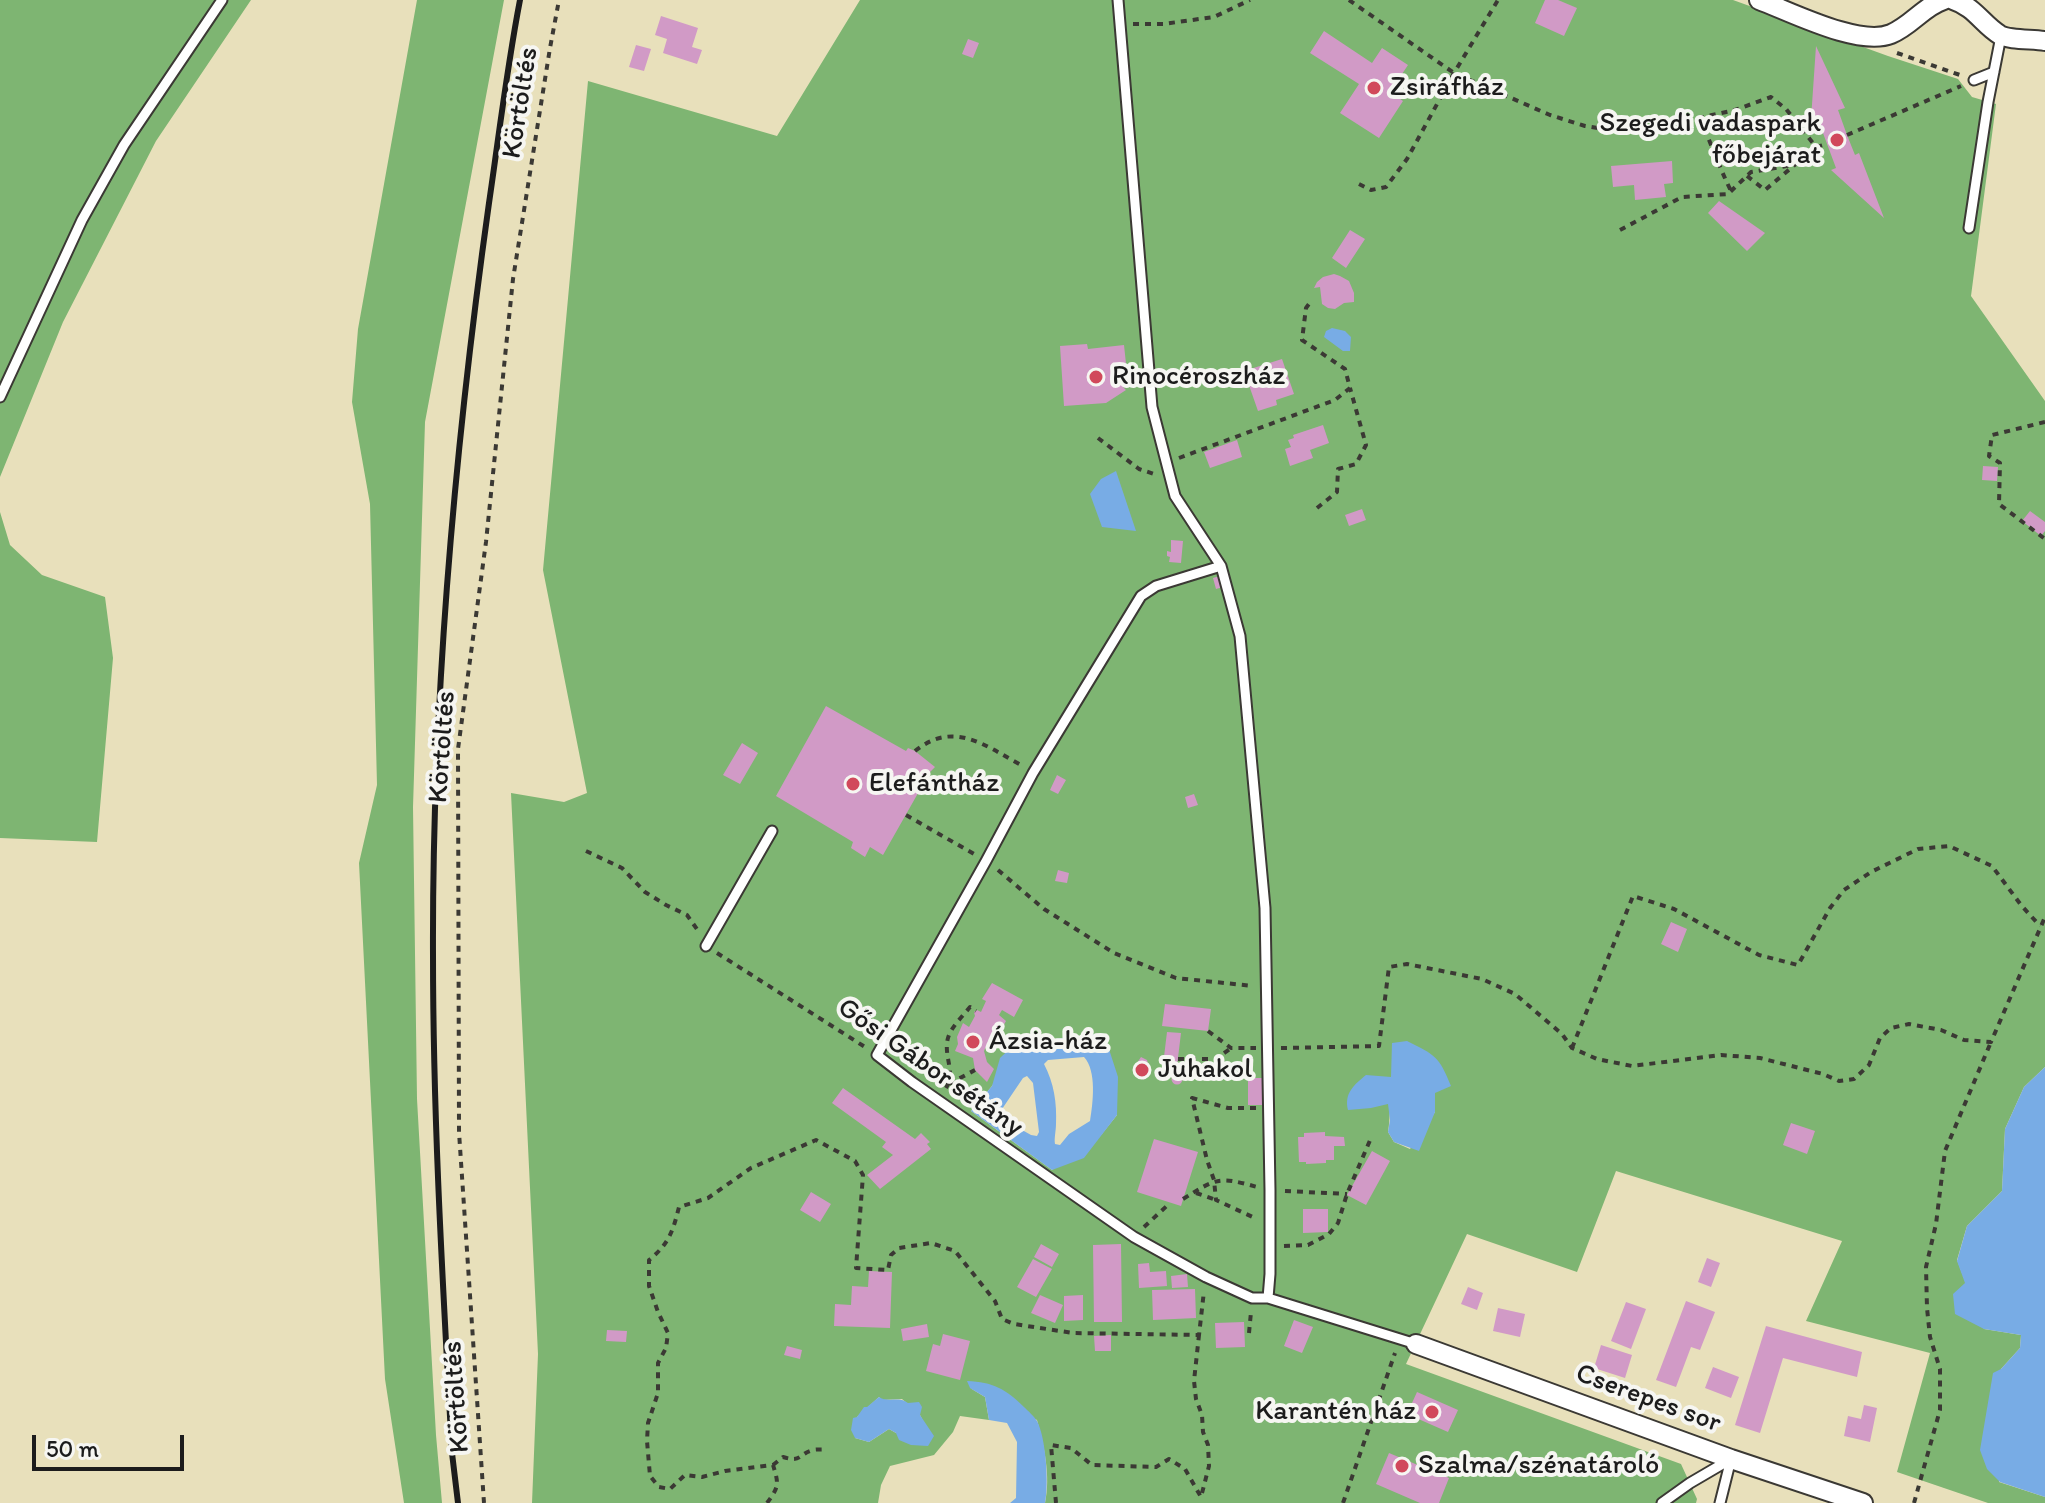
<!DOCTYPE html>
<meta charset="utf-8">
<style>
body{margin:0}
#map{position:relative;width:2045px;height:1503px;overflow:hidden;background:#e8e0bb;font-family:Itim,sans-serif}
canvas{display:block}
.scale{position:absolute;left:32px;top:1435px;width:152px;height:36px;box-sizing:border-box;border:4px solid #1c1c1c;border-top:0;padding-left:10px;font-size:24px;line-height:28px;white-space:nowrap;color:#1c1c1c;-webkit-text-stroke:6px #f6f6f2;paint-order:stroke}
</style>
<div id="map">
<canvas width="2045" height="1503"></canvas>
<div class="scale">50 m</div>
</div>
<script>
const g = document.querySelector('canvas').getContext('2d');
g.lineJoin = 'round';
function paint(path, color) {
  g.fillStyle = color;
  g.fill(path, 'evenodd');
}
function strokePath(path, color, width, dash) {
  g.strokeStyle = color;
  g.lineWidth = width;
  g.lineCap = dash ? 'butt' : 'round';
  g.setLineDash(dash || []);
  g.stroke(path);
}
function drawText(font, color, halo, rows, align = 'center') {
  g.font = font + ' Itim,sans-serif';
  g.lineWidth = 8;
  g.setLineDash([]);
  g.textBaseline = 'middle';
  g.strokeStyle = halo;
  g.fillStyle = color;
  for (const [text, x, y, turn = 0] of rows) {
    g.save();
    g.translate(x, y);
    g.rotate((+turn || 0) * Math.PI / 180);
    g.textAlign = isNaN(turn) ? turn : align;
    if (halo) g.strokeText(text, 0, 0);
    g.fillText(text, 0, 0);
    g.restore();
  }
}
const forest = new Path2D(`
 M0,0H251L156,141L63,322L0,477Z
 M417,0H504L425,422L413,807L417,1099L436,1435L442,1503H404L385,1379L359,863L377,785L370,504L352,402L358,329Z
 M860,0H1733L1888,56L1958,79L1972,97L1996,104L1971,296L2045,401V1067L2024,1087L2005,1129L2002,1191L1967,1226L1957,1260L1984,1329L2021,1335L2020,1348L2001,1369L1999,1482L2045,1497V1503H1988L1897,1472L1930,1353L1806,1321L1842,1241L1616,1171L1577,1272L1467,1234L1406,1364L1681,1464L1697,1499L1696,1503H1045C1051,1476 1044,1446 1037,1420L970,1388L985,1397L989,1420L960,1416L953,1432L934,1455L890,1466L881,1485L878,1503H532L538,1354L511,793L564,802L587,793L543,570L588,81L777,136ZM1022,1037L1039,1041L1107,1043L1117,1115L1101,1135L1052,1170L971,1111L992,1086ZM1391,1077L1435,1093V1112L1410,1149L1394,1142L1388,1132C1391,1115 1389,1095 1391,1077ZM879,1397L882,1400L902,1399L920,1415L924,1423L896,1433L889,1429L869,1442L855,1438L857,1417Z
 M0,512L10,545L42,575L105,597L113,658L97,842L0,838Z`);
const water = new Path2D(`
 M1332,328L1345,331L1351,337L1350,351H1343L1324,337L1326,331Z
 M1116,471L1136,531L1102,527L1090,494L1101,479Z
 M1096,1034L1107,1043L1118,1077L1117,1115L1084,1158L1052,1170L971,1111L992,1086L1000,1058L1022,1037L1039,1041ZM1084,1057C1097,1071 1093,1103 1090,1121L1069,1134L1060,1145L1055,1144C1054,1138 1056,1131 1056,1124C1057,1103 1054,1083 1044,1064L1048,1060ZM1027,1076L1033,1083L1039,1132L1037,1136L1031,1135L999,1117L1000,1112L1023,1078Z
 M1407,1041C1435,1055 1439,1056 1451,1086L1435,1093V1112L1419,1151L1394,1142L1388,1132L1390,1120L1388,1104L1371,1108L1348,1110C1344,1093 1354,1085 1366,1075L1391,1077L1392,1043Z
 M2045,1067V1497L2000,1482L1987,1469L1980,1450L1993,1373L2001,1369L2020,1348L2021,1335L1984,1329L1955,1314L1953,1294L1965,1283L1957,1261L1967,1226L2002,1191L2005,1129L2024,1087Z
 M967,1381C993,1382 1006,1389 1024,1407C1028,1411 1034,1416 1037,1421C1046,1438 1049,1484 1045,1503H1010L1016,1498L1017,1442L1007,1423L989,1420L985,1397L970,1388Z
 M879,1397C888,1403 899,1396 908,1403L919,1402L922,1407L920,1415L934,1436L928,1446L911,1445L899,1440L896,1433L889,1429L869,1442L855,1438L851,1430L853,1418L857,1417L864,1407H867Z`);
const building = new Path2D(`
 M1545,0H1558L1577,8L1564,36L1535,23Z
 M661,16L698,28L692,47L702,50L697,64L663,53L667,39L655,35Z
 M1324,31L1372,63L1382,48L1408,65L1390,92L1403,101L1379,138L1340,113L1359,84L1310,53Z
 M968,39L979,43L973,58L962,54Z
 M636,45L651,49L644,71L629,67Z
 M1816,46L1845,108L1838,110L1847,135L1855,155L1859,153L1884,218L1831,170L1836,168L1817,117L1811,119Z
 M1672,161L1673,183L1664,184L1666,197L1635,200L1634,185L1613,187L1611,166Z
 M1719,201L1765,233L1747,251L1708,213Z
 M1350,230L1365,239L1346,268L1332,258Z
 M1334,274L1340,276L1349,281L1354,293V302L1344,303L1335,309L1328,308L1322,304L1320,287L1314,288L1317,282L1323,277Z
 M1087,344L1088,349L1124,345L1127,373L1132,380L1123,387L1126,390L1106,403L1064,406L1060,346Z
 M1282,359L1294,394L1276,400L1277,405L1258,411L1244,371Z
 M1323,425L1329,443L1310,450L1313,458L1290,466L1285,449L1291,447L1288,440L1294,438L1293,435Z
 M1237,440L1242,457L1210,468L1204,452Z
 M1983,466L1998,467L1997,481L1982,480Z
 M1362,509L1366,520L1349,526L1345,515Z
 M2030,511L2045,522V531L2041,536L2022,521Z
 M1171,540L1183,541L1181,563L1169,562L1170,557L1167,556V551L1171,552Z
 M1220,576L1223,587L1216,589L1213,578Z
 M826,706L906,751L908,748L915,751L935,767L930,772L883,855L870,847L865,857L851,848L853,842L776,796Z
 M742,743L758,753L740,784L723,775Z
 M1057,775L1066,780L1058,794L1050,790Z
 M1194,794L1198,805L1188,808L1185,797Z
 M1058,870L1069,873L1067,883L1055,881Z
 M1671,922L1687,929L1678,952L1661,944Z
 M992,983L1023,1000L1014,1017L1002,1010L999,1015L1006,1021L1001,1030L989,1040L984,1051L987,1062L994,1069L987,1082L975,1070L973,1058L955,1051L958,1044L957,1037L963,1023L969,1027L975,1016L974,1012L977,1010L981,1012L986,1001L982,999Z
 M1165,1004L1211,1009L1208,1031L1162,1026Z
 M1167,1032L1181,1033L1177,1066L1163,1065Z
 M1141,1057L1147,1060L1149,1067L1144,1080L1136,1074L1135,1066Z
 M1171.5 1079a5.5 5.5 0 1 1 11 0a5.5 5.5 0 1 1-11 0Z
 M1248,1078H1262V1105H1248Z
 M843,1088L915,1139L921,1133L930,1142L927,1144L931,1149L880,1189L867,1175L893,1155L882,1147L886,1142L832,1103Z
 M1791,1123L1815,1131L1807,1154L1783,1145Z
 M1325,1132V1136L1344,1137L1345,1146H1334V1160H1326V1163L1306,1164V1162H1299L1298,1137H1304V1133Z
 M1154,1139L1198,1152L1181,1206L1137,1192Z
 M1372,1151L1390,1161L1366,1205L1347,1195Z
 M811,1192L831,1204L820,1222L800,1210Z
 M1303,1209H1328V1232L1303,1233Z
 M1041,1244L1059,1254L1052,1267L1034,1257Z
 M1121,1244L1122,1322H1094L1093,1245Z
 M1707,1258L1720,1263L1711,1287L1698,1282Z
 M1033,1259L1052,1269L1036,1297L1017,1287Z
 M1149,1263L1150,1272L1166,1271L1167,1286L1139,1288L1138,1264Z
 M869,1271L892,1272L890,1328L834,1326L835,1304L851,1305L852,1286L868,1287Z
 M1187,1274L1188,1287L1172,1288L1171,1276Z
 M1468,1287L1483,1293L1477,1310L1461,1304Z
 M1195,1289L1196,1318L1153,1320L1152,1290Z
 M1040,1295L1063,1305L1055,1323L1031,1313Z
 M1083,1295V1320L1064,1321V1296Z
 M1686,1301L1715,1312L1700,1350L1691,1347L1676,1387L1656,1380Z
 M1626,1302L1646,1309L1631,1349L1611,1341Z
 M1498,1308L1525,1314L1520,1337L1493,1331Z
 M1294,1320L1313,1327L1302,1353L1284,1346Z
 M1244,1322L1245,1347L1216,1348L1215,1323Z
 M927,1324L929,1337L903,1341L901,1329Z
 M1766,1326L1862,1352L1857,1377L1783,1358L1760,1433L1735,1425Z
 M607,1330L627,1331L626,1342L606,1341Z
 M943,1334L970,1341L960,1380L926,1371L933,1344L940,1346Z
 M1111,1335V1351H1095L1094,1336Z
 M1601,1345L1632,1355L1625,1378L1594,1368Z
 M787,1346L802,1350L800,1359L784,1355Z
 M1713,1367L1739,1377L1731,1398L1705,1388Z
 M1417,1392L1458,1410L1448,1432L1407,1414Z
 M1864,1405L1877,1408L1870,1442L1844,1436L1848,1416L1861,1419Z
 M1389,1453L1449,1478L1439,1503H1420L1376,1484Z`);
const path = new Path2D(`
 M1349,0L1454,73L1550,115L1585,126L1617,131L1658,127L1735,110L1771,97L1786,109L1816,147L1827,144
 M1133,24H1163L1214,17L1250,0
 M1897,53L1960,75
 M1699,118C1711,142 1719,167 1731,191
 M1847,135L1961,86
 M1747,176L1765,190L1816,147
 M1359,184L1371,190L1386,187L1407,159L1454,73L1498,0
 M1620,230L1682,197L1728,194L1751,172L1793,165
 M2045,422L1992,435L1989,456L2000,463L1999,504L2045,539
 M1098,438L1139,469L1157,475
 M1179,458L1335,400L1350,388L1345,369L1302,340L1306,308L1312,300
 M1317,508L1337,492L1338,469L1356,464L1366,445L1350,388
 M915,751C954,720 984,745 1021,765
 M906,815L974,854
 M586,851L622,868L645,892L666,905L687,915L699,932
 M998,870L1044,909L1114,953L1176,978L1253,986
 M717,953L865,1047
 M1208,1031L1231,1048H1256
 M1281,1048L1379,1046L1389,967L1407,964L1482,979L1515,994L1562,1034L1572,1048L1597,1059L1632,1066L1721,1055L1760,1058L1823,1074L1839,1081L1854,1079L1869,1065L1880,1038L1891,1028L1909,1024L1941,1030L1964,1040L1991,1042L2045,917
 M1572,1048L1633,896L1674,909L1759,955L1798,965L1830,908L1844,890L1871,872L1918,849L1949,846L1992,866L2021,905L2040,926
 M1178,1059H1216L1231,1048
 M949,1084L975,1070
 M946,1088C956,1071 943,1056 948,1038C951,1027 963,1016 970,1007L976,1011
 M1256,1108H1228L1192,1098L1207,1160L1214,1180L1216,1200L1257,1219
 M1285,1191L1347,1194
 M1196,1193L1216,1200
 M1183,1199C1217,1178 1218,1176 1257,1187
 M1144,1227L1170,1203
 M1284,1246L1308,1245L1329,1234L1338,1223L1347,1194L1371,1138
 M1249,1333L1251,1312
 M773,1465L783,1457C802,1463 798,1454 813,1450C818,1449 822,1450 827,1449
 M484,1503L459,1132L458,749L486,542L513,279L550,48L559,0
 M767,1503C779,1487 779,1484 773,1465L725,1471L702,1477L685,1475L670,1489L659,1487L650,1476L647,1441L648,1423L658,1393V1363L666,1348L668,1333L658,1312L649,1286V1260C669,1244 673,1231 679,1207L708,1198L751,1168L816,1140L855,1161L863,1175L856,1268L888,1270L891,1255L899,1248L931,1243L955,1251L995,1301L1002,1319L1014,1324L1073,1333L1199,1335L1204,1291
 M1056,1503L1051,1445L1071,1448L1092,1465L1156,1467L1169,1459L1185,1469L1201,1497L1209,1466L1208,1445L1203,1432L1202,1415L1196,1399L1194,1381L1199,1335
 M1343,1503L1395,1353
 M1914,1503L1940,1410V1369L1930,1337L1927,1308L1926,1267L1936,1224L1945,1151L1991,1042`);
const service = new Path2D(`
 M1118,0L1152,407L1175,496L1221,566L1240,636L1265,908L1270,1190V1274L1268,1298
 M1974,80L1994,72
 M1969,228L1988,102L2001,36
 M0,397L82,220L124,145L222,0
 M1221,566L1156,586L1141,596L1033,773L986,861L877,1055L912,1082L1134,1237L1206,1277L1252,1298H1268L1416,1344
 M706,946L772,831
 M1662,1503L1690,1483L1731,1459
 M1720,1503L1731,1459`);
const minor = new Path2D(`
 M1759,0C1791,12 1859,47 1891,34C1911,26 1924,6 1944,0
 M1953,0C1975,7 1983,25 2000,35C2009,40 2033,39 2045,41
 M1416,1344L1731,1459L1863,1503`);
const rail = new Path2D(`
 M458,1503L452,1453C443,1287 433,1121 433,955C432,704 454,452 489,203C499,135 507,67 520,0`);
const markers = [
 [1374,88,8,"#d1495b"],
 [1837,140,8,"#d1495b"],
 [1096,377,8,"#d1495b"],
 [853,784,8,"#d1495b"],
 [973,1042,8,"#d1495b"],
 [1142,1070,8,"#d1495b"],
 [1432,1412,8,"#d1495b"],
 [1402,1466,8,"#d1495b"]
];
const poiNames = [
 ["Zsiráfház",1390,88],
 ["Szegedi vadaspark",1821,124,"right"],
 ["főbejárat",1821,156,"right"],
 ["Rinocéroszház",1112,377],
 ["Elefántház",869,784],
 ["Ázsia-ház",989,1042],
 ["Juhakol",1158,1070],
 ["Karantén ház",1416,1412,"right"],
 ["Szalma/szénatároló",1418,1466]
];
const streetNames = [
 ["Körtöltés",521,103,-81],
 ["Körtöltés",443,747,-86],
 ["Gősi Gábor sétány",930,1068,35],
 ["Körtöltés",457,1397,-94],
 ["Cserepes sor",1648,1399,20]
];
paint(forest, '#7eb572');
paint(water, '#78ace5');
paint(building, '#d19ac6');
strokePath(service, '#3b3934', 13);
strokePath(minor, '#3b3934', 22);
strokePath(path, '#3b3934', 4, [6, 6]);
strokePath(service, '#fff', 9);
strokePath(minor, '#fff', 18);
strokePath(rail, '#1c1c1c', 6);
for (const [x, y, r, color] of markers) {
  const dot = new Path2D();
  dot.arc(x, y, r, 0, 2 * Math.PI);
  g.fillStyle = color;
  g.fill(dot);
  strokePath(dot, '#f6f6f2', 3);
}
drawText('28px', '#1c1c1c', '#f6f6f2', poiNames, 'left');
drawText('28px', '#1c1c1c', '#f6f6f2', streetNames);
</script>
